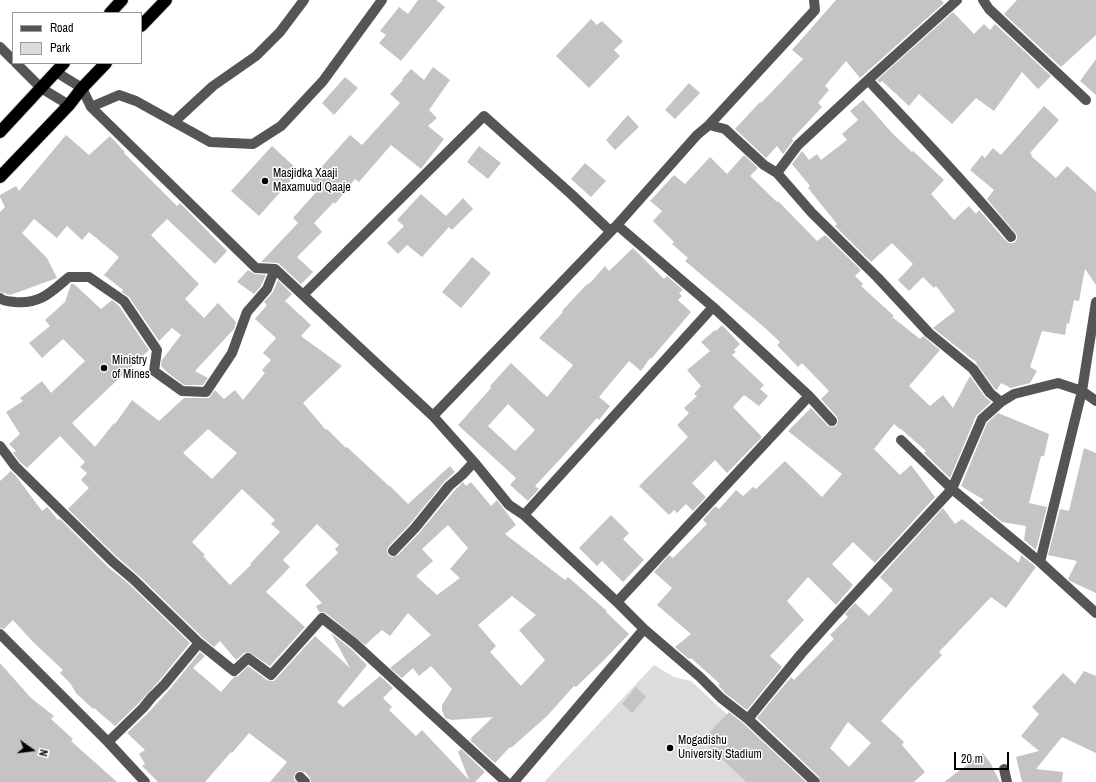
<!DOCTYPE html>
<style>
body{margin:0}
#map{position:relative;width:1096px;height:782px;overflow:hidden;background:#fff;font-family:"Archivo Narrow",sans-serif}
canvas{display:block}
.legend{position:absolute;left:12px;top:12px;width:130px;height:52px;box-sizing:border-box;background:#fff;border:1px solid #999;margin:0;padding:5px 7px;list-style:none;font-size:12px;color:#000}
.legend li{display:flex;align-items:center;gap:8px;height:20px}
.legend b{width:20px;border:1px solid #999}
.north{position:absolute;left:12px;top:730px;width:40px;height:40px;-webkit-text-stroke:3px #fff;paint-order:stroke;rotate:104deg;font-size:11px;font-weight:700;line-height:16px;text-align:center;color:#000}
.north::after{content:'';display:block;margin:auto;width:14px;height:18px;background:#000;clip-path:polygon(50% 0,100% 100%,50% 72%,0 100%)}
.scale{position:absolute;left:954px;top:752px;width:55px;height:18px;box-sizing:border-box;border:2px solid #000;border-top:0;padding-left:5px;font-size:12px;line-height:14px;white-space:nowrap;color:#000;-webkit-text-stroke:3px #fff;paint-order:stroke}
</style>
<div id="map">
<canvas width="1096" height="782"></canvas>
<ul class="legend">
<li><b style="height:5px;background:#555"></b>Road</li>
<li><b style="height:11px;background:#dcdcdc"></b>Park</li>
</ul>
<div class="north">N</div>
<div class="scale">20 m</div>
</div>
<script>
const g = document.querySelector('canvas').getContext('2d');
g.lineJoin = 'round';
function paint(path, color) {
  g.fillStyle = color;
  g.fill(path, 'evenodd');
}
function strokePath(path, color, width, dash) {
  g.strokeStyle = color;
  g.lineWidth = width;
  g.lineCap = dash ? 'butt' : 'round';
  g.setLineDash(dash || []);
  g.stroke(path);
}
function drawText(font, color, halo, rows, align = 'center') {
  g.font = font + ' "Archivo Narrow",sans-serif';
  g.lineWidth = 3;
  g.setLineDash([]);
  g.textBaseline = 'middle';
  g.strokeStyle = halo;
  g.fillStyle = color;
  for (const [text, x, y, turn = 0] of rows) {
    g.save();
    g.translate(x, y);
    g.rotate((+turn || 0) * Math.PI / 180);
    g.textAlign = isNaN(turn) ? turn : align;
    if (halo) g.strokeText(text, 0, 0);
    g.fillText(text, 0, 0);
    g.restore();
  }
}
const green = new Path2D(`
 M654,665L674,677L691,681L800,782H544Z`);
const building = new Path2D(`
 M418,0H436L445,7L401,61L379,43L386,35L380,31L399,7L408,14Z
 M836,0H941L944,3L860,78L846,61L825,86L829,90L818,103L822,107L792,139L793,141L783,154L777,146L766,158L735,129L760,102L761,103L803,59L792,50Z
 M1017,0H1096V35L1061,67L1004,14Z
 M953,12L974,34L984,24L990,30L995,24L1051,76L1038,89L1022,72L994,111L976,98L952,124L919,94L909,106L882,81L880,83L877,80Z
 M591,19L597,25L602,21L623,41L614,50L620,56L589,88L556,56Z
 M1096,59V95L1080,81Z
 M433,67L450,80L429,110L437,118L428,126L444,139L421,169L391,145L359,182L355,179L335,204L334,202L314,223L322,232L297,257L313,272L301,284L278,263L261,262L298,223L293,218L319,189L310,180L350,135L362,145L400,103L390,94L403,80L402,79L411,69L424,80Z
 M345,77L358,88L334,115L322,103Z
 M689,83L700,93L675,119L665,110Z
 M863,100L893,134L912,152L913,151L944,180L931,194L954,220L969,206L976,214L979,210L1006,241L1009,243H1013L1015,242L1017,239V235L987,199L994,190L970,170L982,155L985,158L993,148L1001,155L1044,106L1059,120L1030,153L1032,155L1031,156L1056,178L1067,166L1096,192V285L1085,269L1079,301L1074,300L1069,324L1067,323L1065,335L1042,331L1030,367L1037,371L1030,383L1011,388L1001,383L997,390L995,389L976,363L977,362L972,359L933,328L955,311L936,286L934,288L923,277L909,291L898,280L913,264L892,243L871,262L835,226L837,224L808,188L810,186L792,164L802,151L809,160L817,154L821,160L847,140L842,134L858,120L850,111Z
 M628,115L639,127L615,150L606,140Z
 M66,135L89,155L110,136L125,152L124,153L177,206L180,203L227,251L215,264L167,219L151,235L199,284L185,299L204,318L218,303L236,322L234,329L195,371L208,378L203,385H184L168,373L161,366L162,360L181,335L172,328L159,341L129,297L122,292L123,290L104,275L119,257L89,232L82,240L67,226L57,238L34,219L22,233L47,258L57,278L10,295L0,292V212L5,207L0,197V195L16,186L19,191Z
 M272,146L299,171L259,216L231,191Z
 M479,146L501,163L488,179L467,162Z
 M744,155L758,168L750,176L777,202L778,201L817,241L825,235L861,270L855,276L863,284L861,286L894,316L892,317L920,339L923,336L940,350L909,386L930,406L943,395L953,408L970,376L985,397L991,402L976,416L950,478L924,453L926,451L901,429H900L894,424L874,449L900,475L911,465L935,497L875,563L853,542L832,564L853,585L836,605L808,577L787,601L804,620L770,656L782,667L747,710L725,693L718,685L720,684L691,658L689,659L675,647L691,634L657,605L672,588L654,572L669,555L673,558L707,524L703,520L715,506L719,509L736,490L743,496L753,487L756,489L785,461L822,497L842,474L788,431L811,408L828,426L833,427L837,425L838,420L837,417L821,399L829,391L802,363L798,367L777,345L780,342L764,327L685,261L688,258L672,244L674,242L653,221L662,211L650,201L674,175L685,184L710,157L727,174Z
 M585,163L606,181L591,197L571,179Z
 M421,194L446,216L463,198L473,209L452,230L449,227L422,257L407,245L398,254L387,243L404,226L397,220Z
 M633,248L664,279L667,276L683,290L679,293L682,296L678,300L691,312L651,359L650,358L641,371L629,361L599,397L610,406L599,420L597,418L564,455L535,486L539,489L528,501L510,485L516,478L458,425L491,388L490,386L511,363L547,397L573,365L539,338L563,312L562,311L585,286L592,281L605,266L609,271ZM508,404L535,430L515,451L488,426Z
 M472,257L491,273L461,308L442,292Z
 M248,270L255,274L266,275L261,286L254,294L237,282Z
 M278,280L292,294L285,301L311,325L301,336L342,366L303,403L326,430L327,429L346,448L347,447L389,486H390L408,504L450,466L455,472L444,482L410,524L388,547L387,550L388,555L392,557L398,555L420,532L454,491L463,482L466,486L471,482L491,506L497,500L516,525L505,534L565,580L568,577L607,611L606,612L629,634L603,661L576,687L574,686L547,716L511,748L510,747L495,763L470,740L472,739L471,738L493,717L452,720L445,718L442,710V705L452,689L431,666L419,676L413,668L402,678L390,668L431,635L408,613L390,636L382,630L365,645L326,613L323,612H319L316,606L322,603L305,585L338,553L335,549L339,545L317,524L283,560L290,567L266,592L305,627L270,666L249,652L244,653L236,660L220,641L214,647L203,638L137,574L117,557L68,509L89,488L81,480L87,473L80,467L85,462L60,436L27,468L20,462L13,453L16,451L9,444L20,434L6,412L23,401L20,398L42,381L51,393L85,361L63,339L42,358L29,343L50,326L45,320L65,302L71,284H74L101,309L112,300L119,306L149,350L72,423L95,447L114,423L115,424L132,400L159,421L184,398H209L215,390L224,399L235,390L243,400L265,373L262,370L271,360L263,353L276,338L255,319L267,305L264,302L273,292ZM208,429L237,453L212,479L183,453ZM242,489L275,520L271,524L280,532L250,564L251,565L230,585L203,556L205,555L192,542ZM448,525L468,548L450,569L460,578L437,595L416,576L433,561L422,549ZM512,596L536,615L519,630L545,660L521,686L490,652L496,646L478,625Z
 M722,325L740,344L734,350L736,352L732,355L764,385L760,389L768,396L759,406L744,395L733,407L762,437L727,473L715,460L692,483L706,497L693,511L686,504L677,513L674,510L669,515L639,486L688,437L677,425L689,413L684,408L697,396L694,394L701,386L687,370L710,351L701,342L715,330L716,331Z
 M998,413L1049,434L1044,456H1041L1029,503L1047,507L1036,550L1024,540L1026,526L1002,522L979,503L984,500L961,486L987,423Z
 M1084,448L1096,453V593L1070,581L1068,579L1077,561L1048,555L1060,509L1069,511Z
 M11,471L16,476L42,511L47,507L58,520L60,519L108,567L129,584L190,643L159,681L138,704L115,726L94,708L93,709L76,693L70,683L60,673L63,670L32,641L13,620L4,629L0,628V481Z
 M943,508L955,524L962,519L1019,563L1021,555L1036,567L1006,608L991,597L939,652L942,655L905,694L881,721L904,742L902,745L925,772L914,782H821L819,777L757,718L791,677L794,680L834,639L830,635L848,617L845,614L855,603L869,616L893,590L880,577ZM848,722L871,743L849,767L830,748Z
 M611,515L629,533L623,539L644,560L623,582L602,561L597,566L579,548Z
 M331,633L350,648L367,665L337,702L343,707L380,676L393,688L383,698L392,707L389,710L416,736L422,730L469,780L458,752L461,749L485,772L475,782H311L310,778L305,772L299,771L296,772L294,776V779L296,782H270L287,762L249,733L232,753L231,752L205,782H158L142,766L145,764L139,754L145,750L127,733L148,713L169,690L200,652L205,656L193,668L221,692L234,677L238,676L248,666L267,680L270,681H274L315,636L350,668Z
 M0,663L31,698L54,716L51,719L73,739L71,741L117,782H0Z
 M1084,671L1096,676V753L1062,737L1036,769L1063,772L1062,782H1022L1016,757L1039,751L1021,736L1039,714L1032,707L1063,673L1075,684Z
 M636,687L646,697L632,713L622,704Z
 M729,712L744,724L806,782H746L702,740Z
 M983,753L991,764L1000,782H944Z`);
const minor = new Path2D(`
 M983,0L989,9L1086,100
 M0,47L13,60
 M16,63L41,88L69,105
 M56,72L82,88L91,107L256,268L275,269L433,416L474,462L509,505L524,515L617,602L644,629L700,677L721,698L748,719L815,782
 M868,80C917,132 966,183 1011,237
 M91,107L119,95L136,101L210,142L253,144L281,126L323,81L382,0
 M174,122L213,86L256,56L280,32L304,0
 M709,125L815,10L814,0
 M777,173L798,145L868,80L957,0
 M617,225L713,307L809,396L832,421
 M303,295L484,116L571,194L610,231
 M0,298C4,302 9,301 15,302C41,304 51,292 69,277H89L124,301L157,350L154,371L182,391L206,392L232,353L247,312L267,289L275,269
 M433,416L617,225L697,135L709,125L725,129L764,165L777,173L812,213L878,278L929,333L973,369L990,393L1001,402
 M901,440L952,489L982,419L1001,402L1014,394L1058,383L1082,391L1096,401
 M0,446L15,466L113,562L133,579L199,643L234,671L248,658L271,675L322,618L354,643L506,782
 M524,515L713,307
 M393,551L415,528L449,486L462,475L474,462
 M1040,562L1082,391L1096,302
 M617,602L809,396
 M0,634L108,742L145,782
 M748,719L801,654L833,618L952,489L1040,562L1096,613
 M108,742L143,708L152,697L164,685L199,643
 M1004,769L1007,782
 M300,777L305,782
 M514,782L644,629`);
const highway = new Path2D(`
 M110,13L122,0
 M141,26L166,0
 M0,132L64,63
 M0,177L69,105L82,88L106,63`);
const markers = [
 [265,181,4,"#000"],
 [104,368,4,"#000"],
 [670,748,4,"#000"]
];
const poiNames = [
 ["Masjidka Xaaji",273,174],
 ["Maxamuud Qaaje",273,188],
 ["Ministry",112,361],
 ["of Mines",112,375],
 ["Mogadishu",678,741],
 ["University Stadium",678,755]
];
paint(green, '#dcdcdc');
paint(building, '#c4c4c4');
strokePath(highway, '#dbdbdb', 14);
strokePath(minor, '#555', 10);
strokePath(highway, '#000', 12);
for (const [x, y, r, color] of markers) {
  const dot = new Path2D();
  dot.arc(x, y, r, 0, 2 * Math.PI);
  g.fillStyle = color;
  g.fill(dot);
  strokePath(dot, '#fff', 1.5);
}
drawText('12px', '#000', '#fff', poiNames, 'left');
</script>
